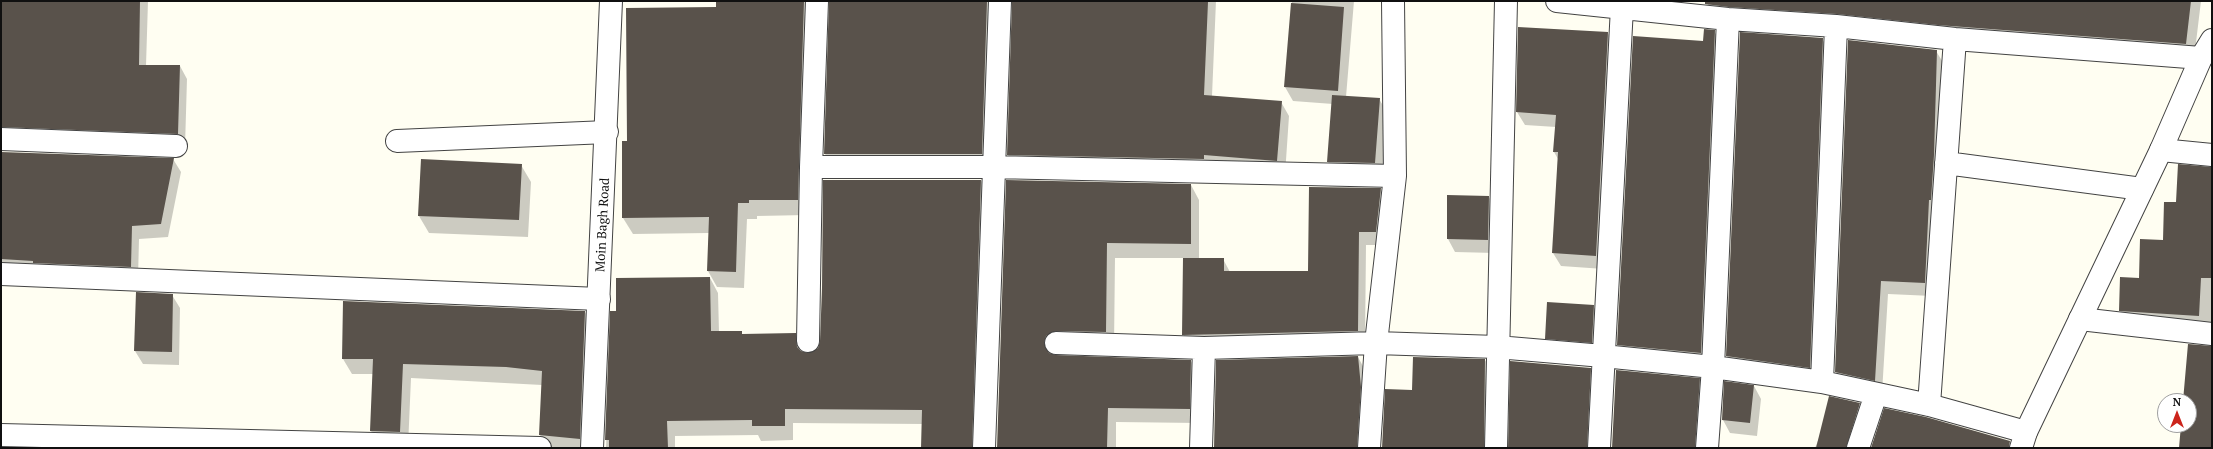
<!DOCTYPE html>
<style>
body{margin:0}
#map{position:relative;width:2213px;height:449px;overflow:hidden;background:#fffef2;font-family:"PT Serif",serif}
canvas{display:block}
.frame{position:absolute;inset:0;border:2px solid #101010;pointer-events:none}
.north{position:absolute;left:2157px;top:393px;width:40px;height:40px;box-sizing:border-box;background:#fff;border:1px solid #9f9f9f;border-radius:50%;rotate:0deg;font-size:11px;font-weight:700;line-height:16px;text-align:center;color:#101010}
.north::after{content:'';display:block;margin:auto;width:14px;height:18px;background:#cc241b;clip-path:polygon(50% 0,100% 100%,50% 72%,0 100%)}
</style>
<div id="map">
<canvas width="2213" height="449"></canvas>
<div class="frame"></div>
<div class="north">N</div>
</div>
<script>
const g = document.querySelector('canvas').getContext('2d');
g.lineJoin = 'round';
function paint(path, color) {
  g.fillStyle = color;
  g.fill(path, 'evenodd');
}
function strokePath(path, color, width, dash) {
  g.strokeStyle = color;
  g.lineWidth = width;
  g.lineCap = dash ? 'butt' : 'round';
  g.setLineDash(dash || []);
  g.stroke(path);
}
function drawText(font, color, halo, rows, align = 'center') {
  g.font = font + ' "PT Serif",serif';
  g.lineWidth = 4;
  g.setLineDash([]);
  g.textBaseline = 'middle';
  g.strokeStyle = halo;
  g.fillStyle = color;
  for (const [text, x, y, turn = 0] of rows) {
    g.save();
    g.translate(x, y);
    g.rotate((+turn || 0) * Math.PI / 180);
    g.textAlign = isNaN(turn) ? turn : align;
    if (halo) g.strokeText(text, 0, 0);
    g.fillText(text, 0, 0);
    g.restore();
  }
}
const shadow = new Path2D(`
 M1,1H148L146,66H180L187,79L185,147L1,143Z
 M717,1H807V215L757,216V219H747L744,288L717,287L708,271L709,233L633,234L623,218L628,142L718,8Z
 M829,1H1216L1212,96L1281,102L1289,116L1285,175L1016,169L1008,155L1013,4L1009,2L990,168H833L825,154Z
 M1292,1H1354L1346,97L1379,99L1387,112L1382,176L1336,175L1328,162L1333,104L1293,101L1285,87Z
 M1706,1H2201L2194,59L1715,19Z
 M1519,28L1608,33L1615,46L1604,269L1561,266L1553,253L1558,159L1554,152L1556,127L1525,125L1517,112Z
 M1714,31L1722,44L1708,366L1626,358L1618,345L1704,42Z
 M1822,39L1830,51L1817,380L1734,369L1727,356Z
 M1936,51L1944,64L1932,296L1888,294L1882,393L1844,385L1836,372Z
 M1,153L173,159L181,172L168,237L139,239L138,279L1,271Z
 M422,160L521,165L531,182L528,237L429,233L419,216Z
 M2212,168V334L2127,324L2120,311L2164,241L2177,203Z
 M981,180L989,195L980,448H922L923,424L793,423V440L761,441L758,435L675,436V448H606L611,312H617L710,278L718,293L719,332H741L743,335L795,334L804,353H814Z
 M1007,181L1191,185L1199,200V259H1223L1230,272H1309L1380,189L1388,202L1383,245H1366L1365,344L1191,348L1183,334L1184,258H1115L1114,347H1058L1053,356L1191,361L1199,376L1198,423L1116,422V448H998Z
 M1489,197L1496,210L1495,253L1455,252L1448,239Z
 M137,293L172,295L180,308L179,365L143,364L135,351Z
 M1593,306L1601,319L1599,355L1554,351L1546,338Z
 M585,312L593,327L588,448H547L540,435L542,385L411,378L408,447L380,446L371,431L373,374H352L343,359Z
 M1358,357L1365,370V448H1214Z
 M1485,360L1493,374L1491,448H1382L1413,391Z
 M1590,368L1598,382L1594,448H1510Z
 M1699,379L1707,393L1703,448H1612Z
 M1754,386L1761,399L1757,436L1730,433L1723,420Z
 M1859,404L1867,417L1857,448H1815L1821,433Z`);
const building = new Path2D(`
 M1,1H140L139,65H180L178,134L1,127Z
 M716,1H804L798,200H749V203H738L736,272L707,271L709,217L622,218V141H627L626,8L716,7Z
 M829,1H987L982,154H824Z
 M1012,1L1208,2L1204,95L1282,101L1277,161L1204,155V159L1007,155Z
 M1705,1H2191L2186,44L1938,25L1837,14L1729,7L1705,4Z
 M1291,3L1344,7L1338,91L1284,87Z
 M1518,27L1608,32L1596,256L1552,253L1558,152H1553L1556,115L1516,112Z
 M1704,29L1715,30L1701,353L1617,345L1633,36L1703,41Z
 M1740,32L1823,38L1810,368L1726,356Z
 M1848,40L1937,50L1934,155L1931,200H1929L1925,283L1881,281L1875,381L1835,372Z
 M1332,95L1380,98L1375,163L1327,162Z
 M1,152L174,158L161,224L132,226L131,267L33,263V261L1,259Z
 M421,159L522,164L519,220L418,216Z
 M2178,164L2212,167V278H2201L2199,316L2119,311L2120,277L2139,278L2140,239L2163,240L2164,202H2176Z
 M823,180H981L972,448H921L922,410L785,409V426H752V420L667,421L668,448H609V440H605L610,311H616V278L710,277L711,331H742V334L796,333L797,347L801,351L808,353L818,348L820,341L822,288Z
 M1006,180L1191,184V244L1107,243L1106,332L1056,331L1046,336L1044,343L1049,353L1056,355L1191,360L1190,409L1108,408L1107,448H997Z
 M1309,187L1381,188L1376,232H1359L1358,331L1182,335L1183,258H1224V271H1308Z
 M1447,195L1489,196L1488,240L1447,239Z
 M136,292L173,294L172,352L134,351Z
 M343,301L585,311L580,439L539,435L542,371L506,367L403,364L400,432L370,431L373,359H342Z
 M1547,302L1594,305L1592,343L1545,339Z
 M2188,344L2212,346V448H2179L2181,425H2189V401H2183Z
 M1358,356L1361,387L1357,448H1214L1216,360Z
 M1413,357L1485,359L1484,448H1382L1385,389L1412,390Z
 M1510,361L1591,368L1587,448H1508Z
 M1616,370L1700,378L1695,448H1612Z
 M1724,381L1754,385L1750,423L1722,420Z
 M1829,396L1860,403L1846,448H1816Z
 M1884,408L1926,417L2010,441L2009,448H1871Z`);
const minor = new Path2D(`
 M1557,1L1728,19L1836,26L1955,39L2201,58
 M1,139L176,146
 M397,141L607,132
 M2161,150L2212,155
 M1946,163L2142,189
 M811,167H993L1395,176
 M1,274L599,299
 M2080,319L2212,334
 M808,341L811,167L817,1
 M1056,343L1204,348L1376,343L1497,347L1603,356L1713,367L1822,382L1929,405L2026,432
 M1822,382L1836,26
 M1929,405L1955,39
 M1,435L540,448
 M984,448L1000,1
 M1201,448L1204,348
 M1369,448L1376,343L1395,176L1393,1
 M1496,448L1506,1
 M1599,448L1622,7
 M1707,448L1713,367L1728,19
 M1858,448L1876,394`);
const tertiary = new Path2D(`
 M592,448L611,1
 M2021,448L2026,432L2161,150L2201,58L2212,40`);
const streetNames = [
 ["Moin Bagh Road",603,225,-87]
];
paint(shadow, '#0003');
paint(building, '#59524b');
strokePath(minor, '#434343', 24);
strokePath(tertiary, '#434343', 24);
strokePath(minor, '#fff', 22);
strokePath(tertiary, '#fff', 22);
drawText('13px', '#101010', '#fff', streetNames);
</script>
